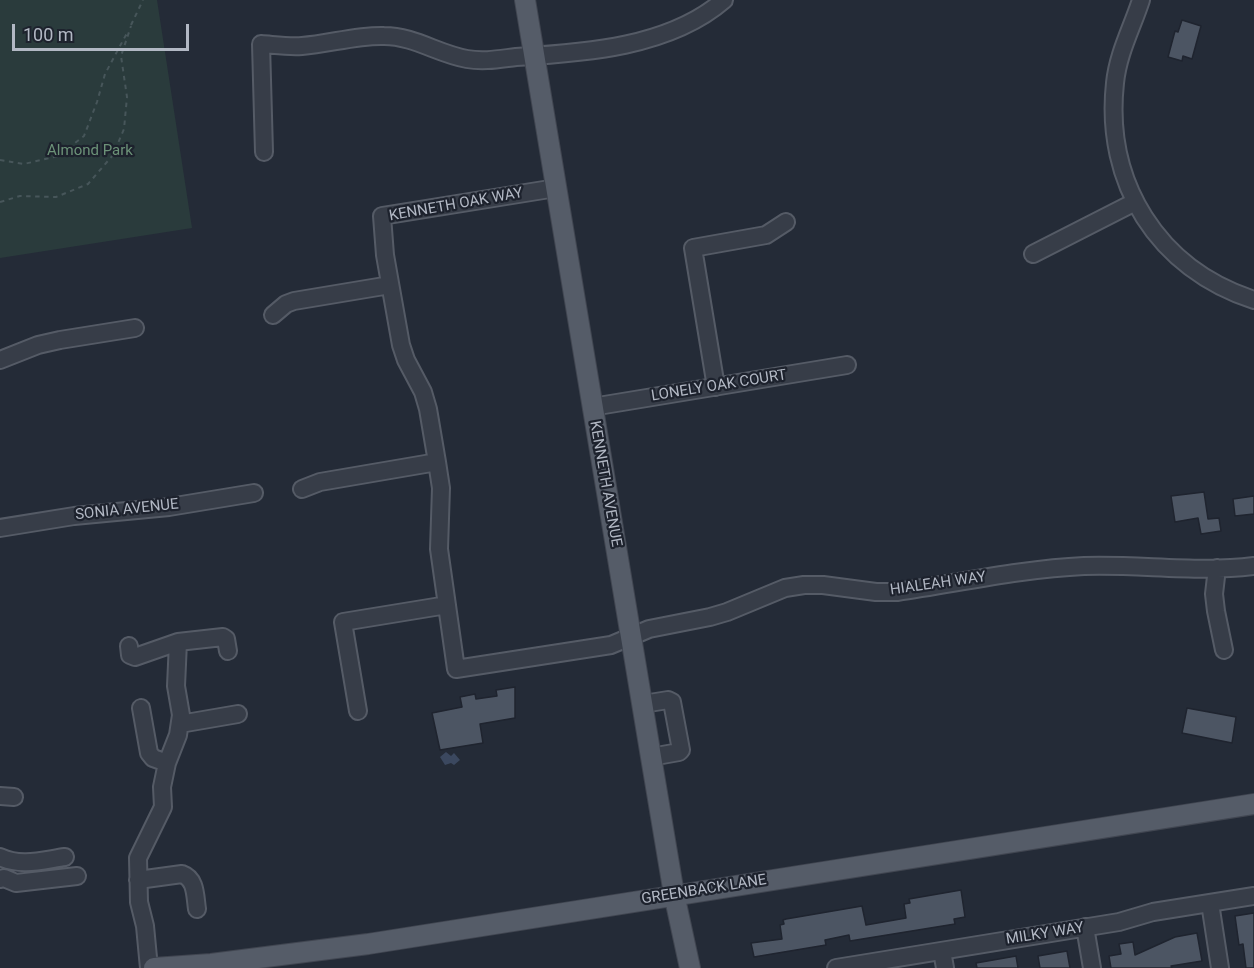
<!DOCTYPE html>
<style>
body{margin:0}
#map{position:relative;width:1254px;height:968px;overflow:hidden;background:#242b37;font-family:Roboto,sans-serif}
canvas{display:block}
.scale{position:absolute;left:12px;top:24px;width:177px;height:27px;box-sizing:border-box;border:3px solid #b2b8c4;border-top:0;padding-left:8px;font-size:18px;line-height:21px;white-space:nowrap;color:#b2b8c4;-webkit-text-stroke:4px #1d222d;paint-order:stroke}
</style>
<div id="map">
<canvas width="1254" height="968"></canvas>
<div class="scale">100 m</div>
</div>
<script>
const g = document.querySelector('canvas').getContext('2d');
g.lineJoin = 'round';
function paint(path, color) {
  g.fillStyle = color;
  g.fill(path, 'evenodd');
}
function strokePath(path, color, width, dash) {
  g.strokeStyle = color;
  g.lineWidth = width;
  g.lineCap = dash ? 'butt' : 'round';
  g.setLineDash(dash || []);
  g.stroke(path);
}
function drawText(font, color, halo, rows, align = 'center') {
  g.font = font + ' Roboto,sans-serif';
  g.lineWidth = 4.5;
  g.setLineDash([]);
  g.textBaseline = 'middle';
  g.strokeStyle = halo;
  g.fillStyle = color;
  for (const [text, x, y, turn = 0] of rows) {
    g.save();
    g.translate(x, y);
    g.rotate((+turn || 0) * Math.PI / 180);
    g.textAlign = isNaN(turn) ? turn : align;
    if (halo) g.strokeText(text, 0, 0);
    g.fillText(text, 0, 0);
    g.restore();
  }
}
const green = new Path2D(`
 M0,0H157L192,228L0,258Z`);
const water = new Path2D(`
 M446,752L451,756L454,753L460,760L454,765L451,763L445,765L440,757Z`);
const building = new Path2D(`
 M1182,20L1201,26L1192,59L1183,56L1182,61L1168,57L1175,31L1178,32Z
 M1204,492L1208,519L1219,518L1221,531L1201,534L1198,518L1175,522L1171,496Z
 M1254,496V514L1235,516L1233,499Z
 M515,687V718L480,724L483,743L440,750L432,713L462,707L460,697L475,694L476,699L497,696L496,690Z
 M1187,708L1236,717L1232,743L1182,733Z
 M961,890L965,917L954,919L955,924L850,941L849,935L825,940L826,945L754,957L751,943L782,939L780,925L784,924L783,920L786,919L862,906L866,925L906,918L904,904L910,903L909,899Z
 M1254,913V968H1246L1243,944L1239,945L1235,916Z
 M1197,933L1202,961L1171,966L1172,968H1111L1109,956L1121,954L1119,944L1133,942L1135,955L1175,937Z
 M1067,951L1070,968H1040L1038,956Z
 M1016,956L1018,968H977L976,963Z`);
const path = new Path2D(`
 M131,25L143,0
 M0,160L24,164L58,156L84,136L97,102L105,74L127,33
 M0,202L20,196L56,197L88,184L113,155L124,129L127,97L121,56L131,26`);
const minor = new Path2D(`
 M1141,0C1132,28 1118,53 1115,83C1104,183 1158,269 1254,300
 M264,152L261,44C275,45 289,47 302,46C329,44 357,35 384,36C414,36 438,54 467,59C484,62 499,59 516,57C585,53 670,47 724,0
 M556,188L382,216L385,255L401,345L406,360L423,392L428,409L437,462L441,488L439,549L456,669L611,645L649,629L710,617L727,612L785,588L804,585H823L876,592H897C959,583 1021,569 1084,566C1140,564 1198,573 1254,566
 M1033,254L1135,202
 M273,315L286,304L294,301L390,285
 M0,360L38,345L60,340L135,328
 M716,387L693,248L766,235L786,222
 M592,407L847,365
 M302,489L320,482L437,462
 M0,528L74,516L169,507L254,493
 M1217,568L1214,594L1216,611L1224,650
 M129,646L130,655L135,657L178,642L223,637L226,639L228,651
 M643,704L668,700L672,702L681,750L679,752L651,757
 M141,708L149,753L153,758L167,763
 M358,711L343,622L447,605
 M180,724L238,714
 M0,796L14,797
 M0,857C21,867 43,860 65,857
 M0,879L4,878L16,883L77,876
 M138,880L182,874C196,879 195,895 197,909
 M1210,903L1220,968
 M1085,927L1092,968
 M942,951L945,968
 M149,968L145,926L139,902L138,858L163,807L162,787L167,763L178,735L181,715L176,686L178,642
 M836,968L1119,922L1153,912L1254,896`);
const major = new Path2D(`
 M525,0L651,757L674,894L690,968
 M154,968L211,964L368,944L1254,804`);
const parkNames = [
 ["Almond Park",90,151]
];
const streetNames = [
 ["KENNETH OAK WAY",456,205,-10],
 ["LONELY OAK COURT",719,386,-9],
 ["KENNETH AVENUE",605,484,80],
 ["SONIA AVENUE",127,510,-6],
 ["HIALEAH WAY",938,584,-8],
 ["GREENBACK LANE",704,890,-9],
 ["MILKY WAY",1045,934,-9]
];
paint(green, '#2a3b3c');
paint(water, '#3b485f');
paint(building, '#4c5563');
strokePath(building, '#1f242f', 1.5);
strokePath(minor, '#555b66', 20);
strokePath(major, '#414651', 22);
strokePath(path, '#47565a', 2, [4.5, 4.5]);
strokePath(minor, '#373d48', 16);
strokePath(major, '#555c68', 20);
drawText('15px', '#6c9278', '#1d222d', parkNames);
drawText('15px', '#b2b8c4', '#1d222d', streetNames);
</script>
